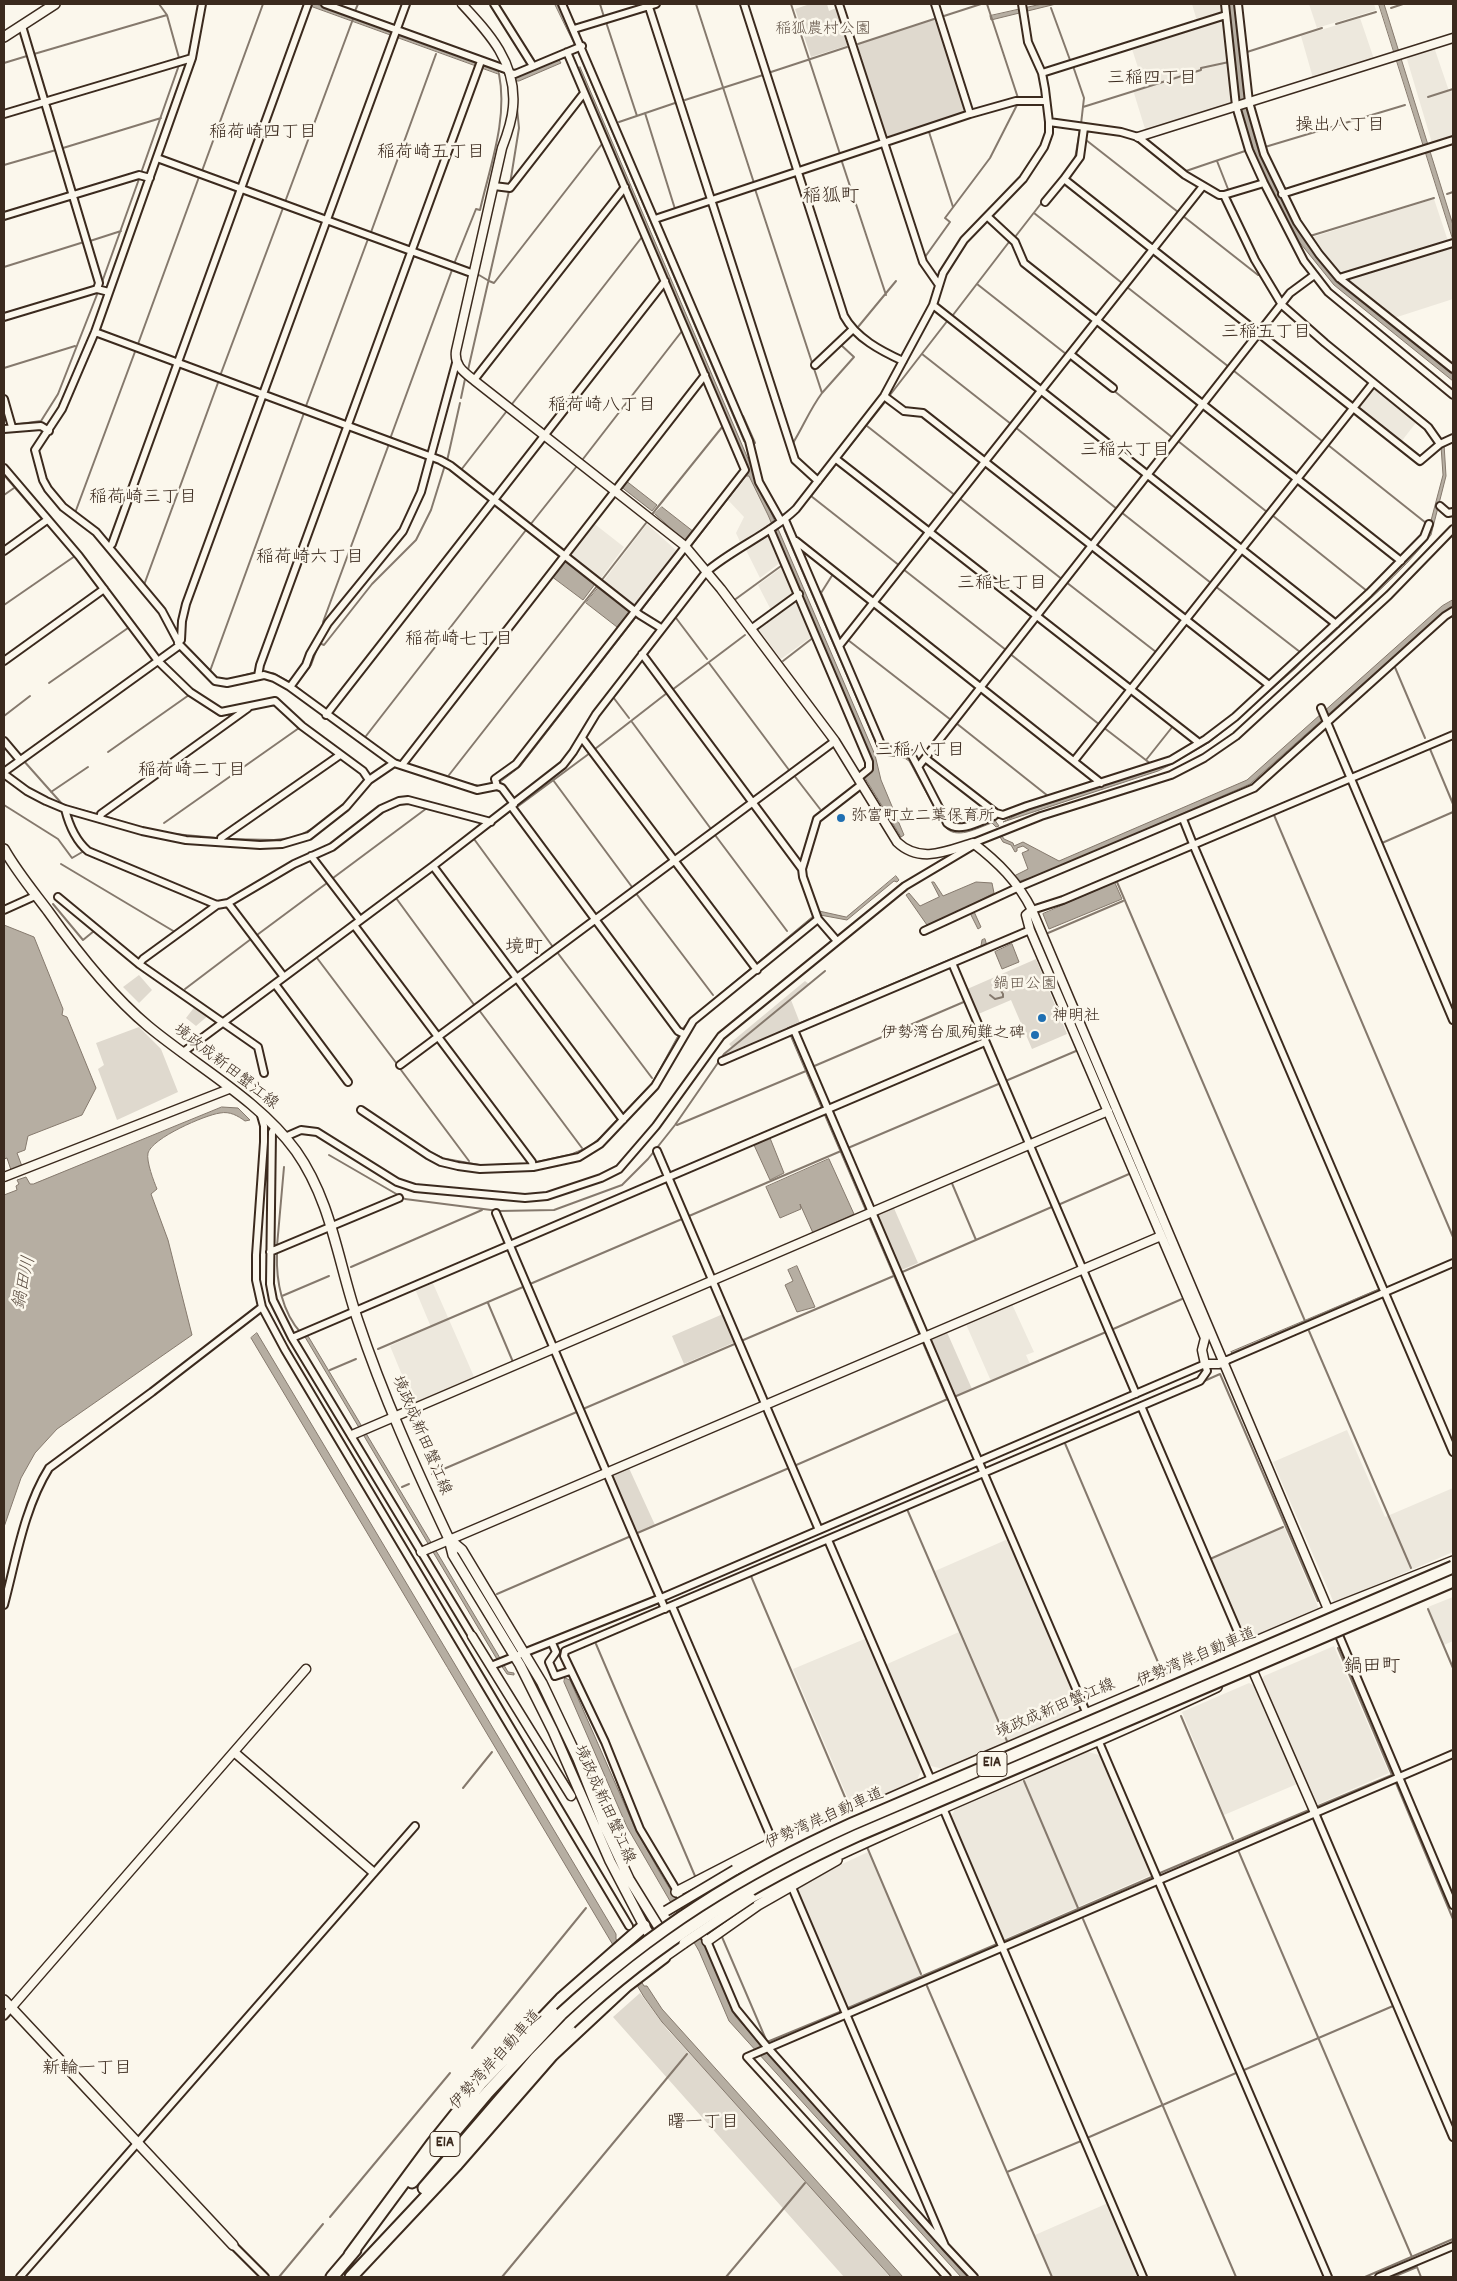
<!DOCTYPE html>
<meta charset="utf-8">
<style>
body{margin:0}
#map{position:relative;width:1457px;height:2281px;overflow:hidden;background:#fbf7ec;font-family:Dekko,sans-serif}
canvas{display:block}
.frame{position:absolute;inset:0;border:5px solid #3b2a1e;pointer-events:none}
</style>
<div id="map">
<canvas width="1457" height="2281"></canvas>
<div class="frame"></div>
</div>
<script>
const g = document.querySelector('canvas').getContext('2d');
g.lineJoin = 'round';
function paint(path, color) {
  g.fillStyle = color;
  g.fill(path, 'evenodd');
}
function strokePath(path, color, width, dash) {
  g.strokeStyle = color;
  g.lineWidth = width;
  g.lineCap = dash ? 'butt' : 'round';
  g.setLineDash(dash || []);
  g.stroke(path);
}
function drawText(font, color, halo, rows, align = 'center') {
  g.font = font + ' Dekko,"Klee One",sans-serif';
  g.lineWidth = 5;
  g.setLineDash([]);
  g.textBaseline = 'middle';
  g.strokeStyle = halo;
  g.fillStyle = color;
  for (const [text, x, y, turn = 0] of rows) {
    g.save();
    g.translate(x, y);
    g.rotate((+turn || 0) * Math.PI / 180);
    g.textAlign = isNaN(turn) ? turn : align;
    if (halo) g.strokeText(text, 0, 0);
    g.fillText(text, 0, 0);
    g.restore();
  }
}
const built = new Path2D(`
 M1192,4H1223L1224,13L1197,21Z
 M1309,4H1374L1376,10L1317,28Z
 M1360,18L1374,59L1313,78L1301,36Z
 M1222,19L1225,20L1232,103L1146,132L1133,90L1144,86L1131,46Z
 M1434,47L1449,91L1453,90V136L1432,143L1406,56Z
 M1434,199L1448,241L1343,274L1336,269L1313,237Z
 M1451,247L1453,254V299L1394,318L1346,279Z
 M1373,385L1418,420L1401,442L1357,408Z
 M746,476H750L772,524L741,544L736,533L744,517L728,500Z
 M592,522L624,547L599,581L567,556Z
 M647,524L678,552L634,608L602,583Z
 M769,533L781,562L760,578L745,548Z
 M784,566L797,594L772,612L758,585Z
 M798,598L814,635L781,659L758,629Z
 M432,1281L475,1379L414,1404L390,1346L431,1327L415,1289Z
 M1011,1302L1034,1352L1026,1355L1030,1364L991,1381L965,1322Z
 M1347,1430L1385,1517L1453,1488V1552L1334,1603L1273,1462Z
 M1284,1527L1319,1609L1245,1641L1210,1560Z
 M1008,1539L1079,1701L1075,1713L1009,1742L935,1571Z
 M1453,1597V1641L1444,1645L1428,1607Z
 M959,1632L1007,1742L943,1769L927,1765L885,1665Z
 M867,1638L923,1766L917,1780L852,1808L793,1669Z
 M1334,1646L1389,1773L1314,1806L1261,1681L1264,1676Z
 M1249,1683L1255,1686L1297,1784L1224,1815L1182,1712Z
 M1085,1751L1099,1755L1151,1875L1002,1940L951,1817L956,1807Z
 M868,1852L921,1976L847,2007L795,1886Z
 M1108,2203L1139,2277H1053L1035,2235Z`);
const green = new Path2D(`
 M810,4H827L829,11L836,8L849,45L811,57L795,9Z
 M936,18L966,112L888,138L886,136L857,44Z
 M1036,959L1067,1034L1032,1049L1011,1000L976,1015L965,990Z
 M139,975L152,990L139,1003L123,987Z
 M805,981L809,984L791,1000L800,1023L787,1028L788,1031L720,1060L732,1047L729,1044Z
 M196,1005L210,1014L196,1026L186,1018Z
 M139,1027L161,1049L178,1092L117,1120L98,1069L104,1065L96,1043Z
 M893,1206L918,1263L899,1271L875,1214Z
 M723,1314L735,1342L684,1364L672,1336Z
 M946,1330L972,1389L953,1397L927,1338Z
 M628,1466L655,1525L636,1534L611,1475Z
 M640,1993L666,2028L790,2162L890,2277H844L613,2017Z`);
const water = new Path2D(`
 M305,4H316L498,70L499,74Z
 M555,4H558L580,50L747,441L744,442L577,50Z
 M1042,4H1056L991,20L990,16Z
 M1228,4H1236L1245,100L1294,222L1339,281L1453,375V381L1334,285L1288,228L1256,158L1238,101Z
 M1379,4H1384L1453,225V240Z
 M559,60L561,63L519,81H515L514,77Z
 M580,67L875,755L881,780L904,835L901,837L865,778L873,771V761L768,515L749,476H746L520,767L499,783L479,788L445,779L393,760L291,686C255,664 256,682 222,681L209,670L218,678L226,680L258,671L274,673L294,684L330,713L394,759L447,778L481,786L497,781L518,765L747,472L748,467L578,69Z
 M1444,444L1446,476L1431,535C1401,574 1360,607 1325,641L1316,646L1296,668L1229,727L1210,742L1172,764L1158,771L1003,822L1022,812L1159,768L1229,724L1428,532L1443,475L1441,446Z
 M625,480L657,505L652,511L620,486Z
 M662,507L694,532L686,542L655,514Z
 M786,528L883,752L908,754L948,827L959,830L994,819L999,826L996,827L992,823C977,828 956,841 944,826L909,761C900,753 887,760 879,751L784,530Z
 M564,560L595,584L583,600L551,576Z
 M599,587L630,611L617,627L586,603Z
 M1453,600V607L1441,614L1250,784L1041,875L1016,882L1014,876L1028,869L1022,853L1029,850L1023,846L1017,848V851L1015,852L1011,845L1003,842L1000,837L1002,836L1004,839L1013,843L1014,846L1023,842L1059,861L1247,780L1442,606Z
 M896,876L899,880L897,882L894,881L847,920L820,915L815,918L693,1019L659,1078L601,1140L579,1154L535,1165L481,1167L448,1161L430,1154L359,1106L430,1152L444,1158L482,1165L530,1163L571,1154L590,1146L599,1138L652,1083L681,1030L692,1017L819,911L846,917Z
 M932,882H934L943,896L976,882L992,883L994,893L971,905L981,927L978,929L967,907L927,925L906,895L909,893L920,906L939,897Z
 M1115,883L1122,899L1049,929L1043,914Z
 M4,925L34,937L63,1009L62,1015L67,1017L96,1088L82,1115L28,1136L25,1150L17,1153L23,1169L12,1173L7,1158L4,1159Z
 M985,939L987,946L791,1029L949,1399L947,1400L787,1028L981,946L982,940Z
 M1012,944L1019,962L1002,969L995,952Z
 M222,1107L238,1108L250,1120L245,1121C238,1116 230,1111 220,1113C205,1115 152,1138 148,1153C146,1161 154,1182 157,1189L151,1194L168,1240L192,1335L57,1429L35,1453L21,1478L4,1527V1195L17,1190L16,1186L19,1184L17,1180L26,1177L30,1184H33Z
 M770,1138L784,1173L770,1180L754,1145Z
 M829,1159L854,1214L813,1233L800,1204L801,1209L780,1218L766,1187Z
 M797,1266L815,1307L797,1312L785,1285L793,1281L788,1270Z
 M1379,1289L1232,1353L1231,1352Z
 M299,1332L308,1336L497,1653L508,1672L514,1673V1675L507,1674L498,1661L305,1337Z
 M257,1333L616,1934V1939L644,1986H647L662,2009L903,2277H891L662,2022L644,1997L251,1338Z
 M565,1678L570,1680L634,1826L659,1871L706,1948L735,2016L971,2277H961L729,2021L699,1951L627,1827L564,1682Z`);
const stream = new Path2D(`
 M159,4L167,15L179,58
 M600,4L604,17
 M696,4L754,183
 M791,4L840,154
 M987,4L1018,98
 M1051,8L1070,60
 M1391,8L1403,4
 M355,11L358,4
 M944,16L981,4
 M606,22L637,116
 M1336,24L1376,12
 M858,44L934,19
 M1247,52L1322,28
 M34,54L167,15
 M4,63L27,56
 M1073,66L1084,98L1081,124
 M771,72L847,47
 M1428,97L1453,89
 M685,100L763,75
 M1083,107L1201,70V68L1229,62
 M645,113L675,209
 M619,122L675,103
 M929,132L953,207
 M1086,140L1178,212
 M1265,147L1405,105
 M63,148L161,118
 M1217,161L1228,189
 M842,162L886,295
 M4,165L56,150
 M202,171L263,4
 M1186,171L1245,151
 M141,173L179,65
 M510,184L519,128L517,108
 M755,189L822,393C810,409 803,427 793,443
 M1052,189L1075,159L1080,130
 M1447,194L1453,192
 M1229,196L1235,212
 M285,202L353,19
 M1034,213L1122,283
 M1183,216L1258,275H1260
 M370,235L436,54
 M1310,236L1434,198
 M1015,237L1043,201
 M90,241L121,231
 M925,257L950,222L945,218L990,158L1018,103
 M454,264L476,209L480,210C490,166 508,119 499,74
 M4,267L84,242
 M479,275L489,281
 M489,281L494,283L602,144
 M977,284L1066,354
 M101,285L139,179
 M1127,287L1229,367
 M953,315L1009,242
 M858,327L896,281
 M138,344L199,177
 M922,354L1011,424
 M4,368L75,346
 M468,370L509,191
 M1234,371L1322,441
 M220,376L283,208
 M1381,385L1428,422L1441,440
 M1113,390L1173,438
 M822,393L854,357L841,345L842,343
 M890,395L948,320
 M461,398L465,379
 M512,404L642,237
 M306,406L368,239
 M743,416L755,443
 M20,424L41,421L58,394L98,292
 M4,425H7
 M867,426L956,496
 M1015,427L1117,509
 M390,439L452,270
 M1178,441L1267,512
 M1328,445L1426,523
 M842,456L885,402
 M583,459L682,331
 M447,461L460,403
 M836,464L811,496L900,566
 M445,466L457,475
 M461,470L506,412
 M44,474L48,483
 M4,475L43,520
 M4,495L14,488
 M959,498L1063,580
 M1121,512L1211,583
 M75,513L136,349
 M653,513L723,426
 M1272,515L1367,591
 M46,523L68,548
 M530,525L577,466
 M903,569L1006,650
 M833,574L821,593L841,640
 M140,579L146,587
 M601,581L646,523
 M1066,582L1156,652
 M144,585L219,380
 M1215,586L1300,652
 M107,598L142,645
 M733,601L781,566
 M4,605L75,556
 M676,618L707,659
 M323,622L389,444
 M848,640L951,720
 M190,650L211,672
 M1009,653L1100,725
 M783,661L814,637
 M709,663L789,770
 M1394,665L1425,738
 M210,671L304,413
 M49,683L128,628
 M297,683L311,665L319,643L324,645L372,584L416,540L431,510L445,465
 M672,690L745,635
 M189,695L220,716L227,714
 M613,697L629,718
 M4,716L30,696
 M632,722L711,829
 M956,723L1048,796
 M1103,727L1151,764
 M366,736L526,530
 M595,749L667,693
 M1430,749L1453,804
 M108,752L189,695
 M23,760L63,805
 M1146,760L1173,726
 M793,774L820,809
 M449,775L597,586
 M553,780L632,887
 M51,792L88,767
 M4,805L58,839L72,858L84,851
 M70,807L96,814
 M517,807L590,753
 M1274,815L1453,1237
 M104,816L128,824
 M164,823L299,728
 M174,834L217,838
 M715,835L787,931
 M299,836L314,828
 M227,839L274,840L292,838
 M474,839L553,947
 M1382,843L1453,812
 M61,864L175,932
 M438,866L510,811
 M333,878L427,808
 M1117,882L1305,1321
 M635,892L713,995
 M396,898L475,1006
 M53,904L83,940L94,931
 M361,924L429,873
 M1048,933L1123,901
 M257,935L327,883
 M324,951L353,930
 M557,952L652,1078
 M317,958L397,1064
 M281,984L312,960
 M185,989L251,939
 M990,995L995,999L1003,997V994L999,988
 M479,1010L582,1148
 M812,1067L966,1001
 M401,1070L469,1161
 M677,1125L806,1071
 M848,1148L1076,1051
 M329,1155L405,1199L499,1211L554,1210L622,1185L648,1159L675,1125L724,1054L825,971
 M951,1181L976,1240
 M1058,1205L1129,1174
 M277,1246L284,1167
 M277,1254C276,1281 282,1312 301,1333
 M351,1267L482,1210
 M900,1273L1054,1206
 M282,1296L329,1276
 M488,1303L513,1362
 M1111,1330L1182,1299
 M1309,1331L1411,1568
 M741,1341L896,1275
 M378,1349L841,1151
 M330,1370L356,1359
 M1202,1382L1220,1374L1318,1601
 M954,1397L1106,1332
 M583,1409L737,1343
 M1064,1441L1163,1674
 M794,1466L950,1398
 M432,1474L579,1411
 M402,1487L409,1484
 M907,1509L1007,1741
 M635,1534L789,1468
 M1210,1559L1283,1527
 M751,1576L850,1809
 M497,1594L631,1536
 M1428,1609L1453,1668
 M596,1644L695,1876
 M1181,1716L1233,1839
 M1024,1781L1078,1908
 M1396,1783L1453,1919
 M463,1788L492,1752
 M1316,1807L1392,1775L1338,1648
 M867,1847L921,1974
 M1238,1850L1412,2257
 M1160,1873L1309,1810
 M1083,1919L1236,2277
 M722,1937L767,2042L842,2011
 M1004,1941L1154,1876
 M927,1986L1052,2277
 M848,2008L997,1944
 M472,2048L586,1908
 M1244,2070L1393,2006
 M1087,2138L1236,2073
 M1007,2172L1081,2141
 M330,2217L450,2073
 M279,2277L323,2224
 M502,2277L687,2054
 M726,2277L805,2183
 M1365,2277L1453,2239
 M1393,2277L1417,2267L1421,2277`);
const minor = new Path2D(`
 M202,4L192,58L95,332L62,409L35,450L43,480L48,489L63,507L96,532L162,611L180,645L215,681L227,683L264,675L274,678L290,687L394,763L477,790L497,786
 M325,4L508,70
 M494,4L533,66
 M562,4L749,441L759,482L781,521
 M648,4L795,460L818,481
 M744,4L844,316C856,338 881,351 903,361
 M839,4L923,262L939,285
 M935,4L970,114
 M1225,4L1236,106L1249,150L1264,183L1304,261L1328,292L1453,395
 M1238,4L1249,102L1264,154L1297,222L1319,254L1339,278L1453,369
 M22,26L99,283L97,289
 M574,29L656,4
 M509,73L515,74L582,46
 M1042,73L1226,15
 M4,114L192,58
 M1049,122L1121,132L1138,137L1185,175L1219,195H1224L1255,260L1282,305L1325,343L1428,427L1440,444
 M1084,128L1080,157L1064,179L1420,461L1440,444L1453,438
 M157,158L474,274
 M494,186L510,188L584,93
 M1282,194L1453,140
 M1224,195L1264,183
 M1045,202L1064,179
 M4,216L139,175L150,178
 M988,217L1015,242L1024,263L1401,561
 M655,219L970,114L1016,101H1046
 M1339,278L1453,243
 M933,305L1336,624
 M4,317L97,289L109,292
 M95,332L440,460L451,466L640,615L661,628
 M1070,354L1113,388
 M815,365L853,329
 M474,380L625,187
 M884,396L904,411L923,413L1269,685
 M4,399L12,427
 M4,429L41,426L49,431
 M836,459L1198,742
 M4,468L79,556L158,661L190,692L221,712L275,701L302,726L363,771L369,780
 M1440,506L1448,513L1453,512
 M785,520L883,749L911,754L918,767L1290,293L1313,276
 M770,529L869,762V769L858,778
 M796,541L1101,783
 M109,547L112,544L308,4
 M4,551L47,520
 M751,629L799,594
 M178,643L181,640L182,621L186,604L406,4
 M839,646L1203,186
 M642,654L802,869
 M4,661L104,589
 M258,676L260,665L481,61
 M290,687L306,665L310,654L328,623L403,531L421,492L456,363
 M1321,708L1453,1020
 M326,715L665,281
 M582,738L757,970
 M4,741L20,760
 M1074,761L1373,383
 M402,765L705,375
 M918,767L947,823C959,834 981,821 994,816L996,813L925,758
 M4,772L180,645
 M4,774L27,791L46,801L65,809L142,831L186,840L260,845L282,844L309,836L346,807L369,780L394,763
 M514,804L502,788L497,786L495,779L516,764L745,470L567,52
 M511,806L678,1031L684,1034
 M65,809C69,825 75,840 88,851L217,905L228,903L294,864L332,847L381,809L399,801L408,800L491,822
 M996,813L1003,815L1027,806L1171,760L1206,739L1235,717L1369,593L1424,537L1429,524
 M100,819L101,814L248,708
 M1183,819L1193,844
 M221,842V838L340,755
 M973,843L1041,816L1171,775L1204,758L1236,736L1389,595L1453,529
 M1193,844L1453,1452
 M311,856L360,920
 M433,866L623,1120
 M58,897L139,964L258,1047L264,1073
 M228,903L284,977
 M4,910L35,896
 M1032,910L1063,900L1453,735
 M354,925L532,1162L533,1167
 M1030,930L794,1030L1328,2277
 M924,931L1019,887L1254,788L1445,616L1453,611
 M837,941L818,919L803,877L802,869L817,819L862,784
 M952,963L1136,1394
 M139,964L143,959L217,905
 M275,984L348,1082
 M182,1053L433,866L563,765L573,752L596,714L706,572C734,548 770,534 796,509L884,396L933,305L943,273L964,240L1023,179L1044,147L1049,133V122L1045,89L1042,73L1028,42L1022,4
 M722,1061L794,1030
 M400,1065L835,741
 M361,1110L428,1155L441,1162L458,1166L480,1169L533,1167L579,1157L600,1144L655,1086L693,1021L818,919
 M260,1112L264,1126V1142L256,1255V1280L262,1307L285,1350L629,1926
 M275,1127L272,1132L270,1284L273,1300L292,1338L472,1636
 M285,1137L301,1130L317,1132L397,1182L415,1188L525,1198L547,1196L601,1178L619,1169L656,1126L721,1036L905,886L974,845
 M657,1151L819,1530
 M496,1213L665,1609
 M270,1252L399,1198
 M292,1338L985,1042
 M1225,1361L1453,1263
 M1141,1406L1244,1646
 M828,1540L931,1780
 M4,1605C16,1560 24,1508 49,1468L152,1392L262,1307
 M672,1606L773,1842
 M1338,1633L1453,1905
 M552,1643L556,1652L549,1662L555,1676L570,1671
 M491,1666L661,1598L1205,1364L1207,1371L1200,1381L565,1651L564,1656L605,1742L640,1829L707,1941L736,2009L768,2048L945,2246
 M943,1808L1143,2277
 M1315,1813L1453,2137
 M791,1885L945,2246L974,2277
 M4,2016L11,2008
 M233,2245L265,2277
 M20,2277L415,1826
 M947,2277L747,2057L1453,1754
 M1379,2277L1453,2246`);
const tertiary = new Path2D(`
 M462,4C489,33 517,63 513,107C512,121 507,135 502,148L456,351C454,366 464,372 475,381L685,546L721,589L835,741L897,842C920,864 947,851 973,843C998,862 1018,882 1032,910L1338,1633
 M1138,137L1453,38
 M1032,910L1026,915L1030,930L1205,1338L1202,1350L1205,1364H1219L1225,1361
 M4,1177L229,1089
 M352,1435L1108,1111
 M421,1552L1161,1236
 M472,1636L571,1796
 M1253,1671L1315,1813
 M234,1752L373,1872
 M11,2008L306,1669`);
const secondary = new Path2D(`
 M4,37L55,4
 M4,849C17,872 33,891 48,911C75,949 112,996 148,1026C196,1066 259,1100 296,1151C332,1202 338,1263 358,1321C383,1396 415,1467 449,1539L453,1555L520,1665L553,1731L610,1861L644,1926L664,1957L684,1943
 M449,1539L462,1550L542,1683L578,1759L604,1825L629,1879L671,1947
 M735,1870L849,1816L931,1780L1329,1610L1453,1561
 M676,1892L773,1842L814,1826
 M751,1898C903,1820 1063,1760 1217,1687
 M707,1941L758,1905L837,1860
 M4,2000L233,2245`);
const motorway = new Path2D(`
 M412,2182L488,2092L561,2014
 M424,2188L536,2058L570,2023
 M350,2255L432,2144L480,2084L561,1999L644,1926
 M332,2277L355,2250
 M351,2277L457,2164L552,2055L626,1986L664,1957`);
const secondaryBridge = new Path2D(`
 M666,1911L735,1870
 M684,1943L751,1898`);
const motorwayBridge = new Path2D(`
 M561,2014C653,1929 739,1875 852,1824L1453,1567
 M570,2023C657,1941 750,1884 858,1835L1453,1581`);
const markers = [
 [841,818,5,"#1f6fb2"],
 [1042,1018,5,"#1f6fb2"],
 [1035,1035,5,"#1f6fb2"]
];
const shields = [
 [992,1764,30],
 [445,2144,30]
];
const shieldNames = [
 ["E1A",992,1764],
 ["E1A",445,2144]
];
const parkNames = [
 ["稲狐農村公園",823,31],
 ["鍋田公園",1025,986]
];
const poiNames = [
 ["弥富町立二葉保育所",851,818],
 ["神明社",1052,1018],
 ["伊勢湾台風殉難之碑",1025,1035,"right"]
];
const streetNames = [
 ["境政成新田蟹江線",225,1068,38],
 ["境政成新田蟹江線",420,1436,67],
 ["伊勢湾岸自動車道",1197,1659,-23],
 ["境政成新田蟹江線",1056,1710,-23],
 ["境政成新田蟹江線",603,1805,66],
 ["伊勢湾岸自動車道",825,1820,-24],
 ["伊勢湾岸自動車道",497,2061,-48]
];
const neighbourhoodNames = [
 ["三稲四丁目",1152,81],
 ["操出八丁目",1340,128],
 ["稲荷崎四丁目",263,135],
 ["稲荷崎五丁目",431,155],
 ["三稲五丁目",1266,335],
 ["稲荷崎八丁目",602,408],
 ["三稲六丁目",1125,453],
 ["稲荷崎三丁目",143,500],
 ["稲荷崎六丁目",310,560],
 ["三稲七丁目",1002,586],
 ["稲荷崎七丁目",459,642],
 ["三稲八丁目",920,753],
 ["稲荷崎二丁目",192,773],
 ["新輪一丁目",87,2071],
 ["曙一丁目",703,2125]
];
const waterNames = [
 ["鍋田川",26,1283,-78]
];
const quarterNames = [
 ["稲狐町",831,198],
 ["境町",524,949],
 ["鍋田町",1372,1668]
];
paint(built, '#ede8dd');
paint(green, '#dfd9ce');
paint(water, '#b6aea2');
strokePath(water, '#85796d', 1);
strokePath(stream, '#85796d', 2);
strokePath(minor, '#3b2a1e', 10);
strokePath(tertiary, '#3b2a1e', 11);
strokePath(secondary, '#3b2a1e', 12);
strokePath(motorway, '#3b2a1e', 15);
strokePath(minor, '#fbf7ec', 6);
strokePath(tertiary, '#fbf7ec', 8);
strokePath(secondary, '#fbf7ec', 9);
strokePath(motorway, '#fbf7ec', 11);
strokePath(secondaryBridge, '#3b2a1e', 12, []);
strokePath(motorwayBridge, '#3b2a1e', 15, []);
strokePath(secondaryBridge, '#fbf7ec', 9);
strokePath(motorwayBridge, '#fbf7ec', 11);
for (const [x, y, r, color] of markers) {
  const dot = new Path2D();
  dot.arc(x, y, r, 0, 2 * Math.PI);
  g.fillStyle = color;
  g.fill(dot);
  strokePath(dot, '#fbf7ec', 2);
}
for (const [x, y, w] of shields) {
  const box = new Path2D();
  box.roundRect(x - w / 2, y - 12.5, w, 25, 4);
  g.fillStyle = '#fbf7ec';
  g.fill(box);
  strokePath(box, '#3b2a1e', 1);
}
drawText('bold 15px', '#3b2a1e', null, shieldNames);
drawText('16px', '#64564a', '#fbf7ec', parkNames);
drawText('16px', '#3b2a1e', '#fbf7ec', poiNames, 'left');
drawText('16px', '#3b2a1e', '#fbf7ec', streetNames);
drawText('18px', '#3b2a1e', '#fbf7ec', neighbourhoodNames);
drawText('italic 18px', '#605246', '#fbf7ec', waterNames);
drawText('19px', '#3b2a1e', '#fbf7ec', quarterNames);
</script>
